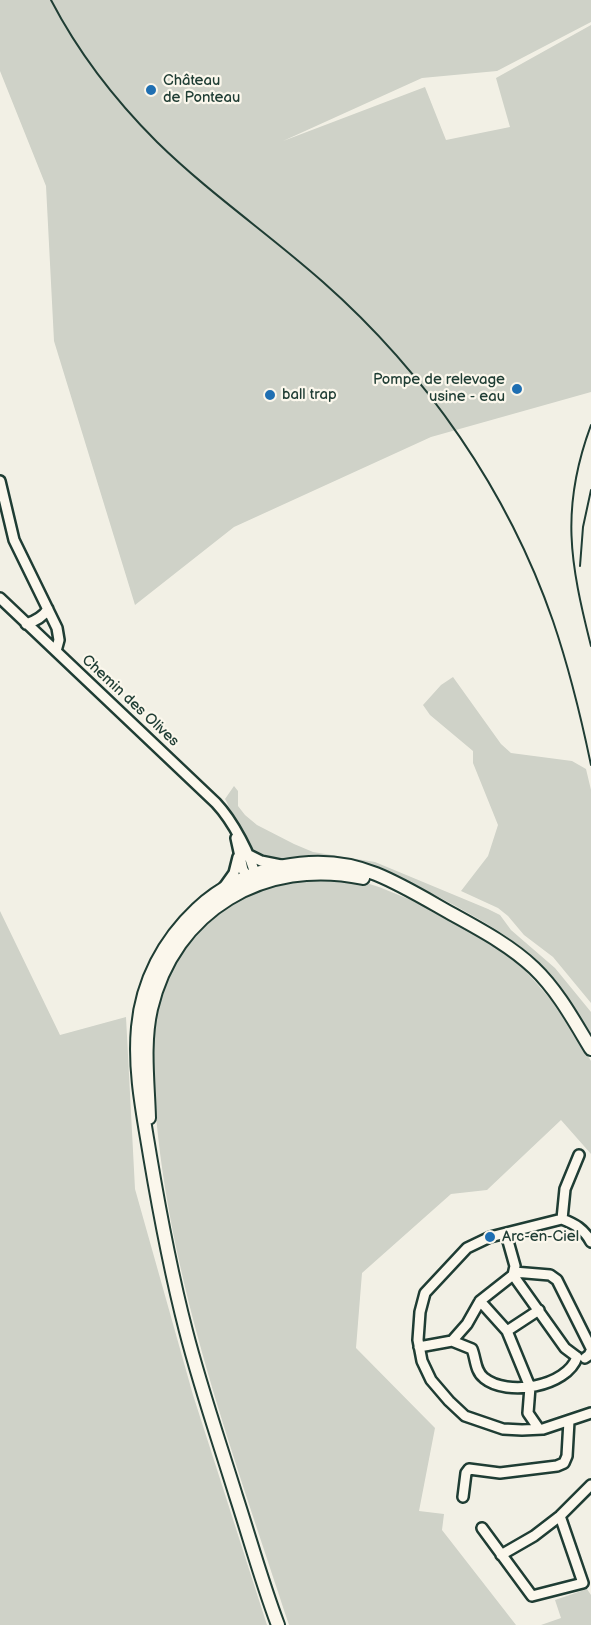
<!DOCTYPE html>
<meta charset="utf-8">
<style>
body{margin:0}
canvas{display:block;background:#f2f0e5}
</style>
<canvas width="591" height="1625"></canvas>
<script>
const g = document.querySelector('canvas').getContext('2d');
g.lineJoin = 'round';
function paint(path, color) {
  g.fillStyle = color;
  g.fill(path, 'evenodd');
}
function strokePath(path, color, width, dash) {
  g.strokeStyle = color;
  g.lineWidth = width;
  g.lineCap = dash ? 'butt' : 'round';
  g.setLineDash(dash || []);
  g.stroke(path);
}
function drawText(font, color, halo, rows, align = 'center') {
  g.font = font + ' "Balsamiq Sans",sans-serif';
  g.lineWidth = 4.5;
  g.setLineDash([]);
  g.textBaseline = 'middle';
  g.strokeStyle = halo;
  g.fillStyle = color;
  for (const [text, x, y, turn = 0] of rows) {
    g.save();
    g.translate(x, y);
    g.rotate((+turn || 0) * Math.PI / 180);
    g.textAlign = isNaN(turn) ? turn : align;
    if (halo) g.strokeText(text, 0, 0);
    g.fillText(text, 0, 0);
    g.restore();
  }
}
const green = new Path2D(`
 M0,0H591V22L497,71L422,78L283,141L425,87L446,140L510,127L496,78L591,25V392L431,437L234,527L135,605L54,341L46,186L0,71Z
 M453,677L501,744L511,753L572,761L586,769L591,790V1003L553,957L524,935L508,916L498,908L461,891L488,856L498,825L473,763V751L430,715L423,705L441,685Z
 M234,786L238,791V806L245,815L257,825L294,844L313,852L375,862L488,909L500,915L511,930L555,968L591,1012V1036C577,1013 563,987 545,968C511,934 465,911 423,889C409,882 393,872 377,870C352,868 273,866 255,855C246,850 232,811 225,799Z
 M295,878L360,881L379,887L411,900L458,923L518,962L559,1009L591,1061V1154L561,1120L487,1190L451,1194L362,1273L356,1348L435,1428L419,1511L444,1514L442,1530L516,1625H289C234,1455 169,1284 155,1104C152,1061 149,1016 167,975C181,941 215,909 248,893C262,885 280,882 295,878Z
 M0,911L60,1035L126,1017L135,1189L193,1395L267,1625H0Z
 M587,1589L591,1595V1625H541L561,1618L555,1600Z`);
const minor = new Path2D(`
 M0,481L14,540L57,628L59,640L56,651
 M0,598L216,803C232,820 252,856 256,879
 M26,624C36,621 43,617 48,609
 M236,838L243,870L251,881
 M249,855L261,861L281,865
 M224,887L234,873L238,857
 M562,1219L490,1237L467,1248L425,1293L420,1312L418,1340L422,1361L431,1380L449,1401L465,1416L503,1429L522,1430L543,1429L591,1413
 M562,1219L565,1189L579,1155
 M562,1219C575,1224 584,1229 591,1242
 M514,1272L550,1275L557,1280L591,1348
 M513,1275L565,1348L577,1357
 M480,1301L507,1331L530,1387L528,1413L539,1429
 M507,1331L539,1310
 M452,1341L467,1324L480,1301L513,1275L515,1266L506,1234
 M419,1347L452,1341L472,1349C476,1359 475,1371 484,1378C507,1397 567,1387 577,1357
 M585,1358L589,1355L591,1351
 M463,1497L466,1473L469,1469L500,1473L557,1466L564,1463L567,1456L569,1421
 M482,1528L532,1596L583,1583L560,1516
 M501,1555L534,1536L560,1516L591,1485`);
const major = new Path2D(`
 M149,1118C148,1082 143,1044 151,1009C174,910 265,857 363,878
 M278,1625C262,1583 250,1539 236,1496C219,1441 200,1386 186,1331C171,1273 160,1215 150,1156C143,1113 134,1071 138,1027C142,981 164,940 197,909C243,866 318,850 376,874C403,885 427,900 452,914C481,930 511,946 534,968C558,991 574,1021 591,1049`);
const rail = new Path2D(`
 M51,0C78,52 115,100 157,142C209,193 269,234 323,282C426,373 508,491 553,621C569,668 581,717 591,765
 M591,425C560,508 570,563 591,646
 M580,566L583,527L591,490`);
const markers = [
 [151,90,6,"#1f6fb2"],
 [517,389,6,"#1f6fb2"],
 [270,395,6,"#1f6fb2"],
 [490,1237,6,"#1f6fb2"]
];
const poiNames = [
 ["Château",163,81],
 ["de Ponteau",163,98],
 ["Pompe de relevage",505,380,"right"],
 ["usine - eau",505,397,"right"],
 ["ball trap",282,395],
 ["Arc-en-Ciel",502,1237]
];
const streetNames = [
 ["Chemin des Olives",130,701,43]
];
paint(green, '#cfd2c8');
strokePath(minor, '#1f3d34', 14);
strokePath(major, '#1f3d34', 16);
strokePath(minor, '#fbf7ec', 9);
strokePath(major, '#fbf7ec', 12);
strokePath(rail, '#1f3d34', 2);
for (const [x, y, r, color] of markers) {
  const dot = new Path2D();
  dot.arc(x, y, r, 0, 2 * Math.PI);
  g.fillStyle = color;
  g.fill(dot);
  strokePath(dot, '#fbf7ec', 2);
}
drawText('15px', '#1f3d34', '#fbf7ec', poiNames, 'left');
drawText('15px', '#1f3d34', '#fbf7ec', streetNames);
</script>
